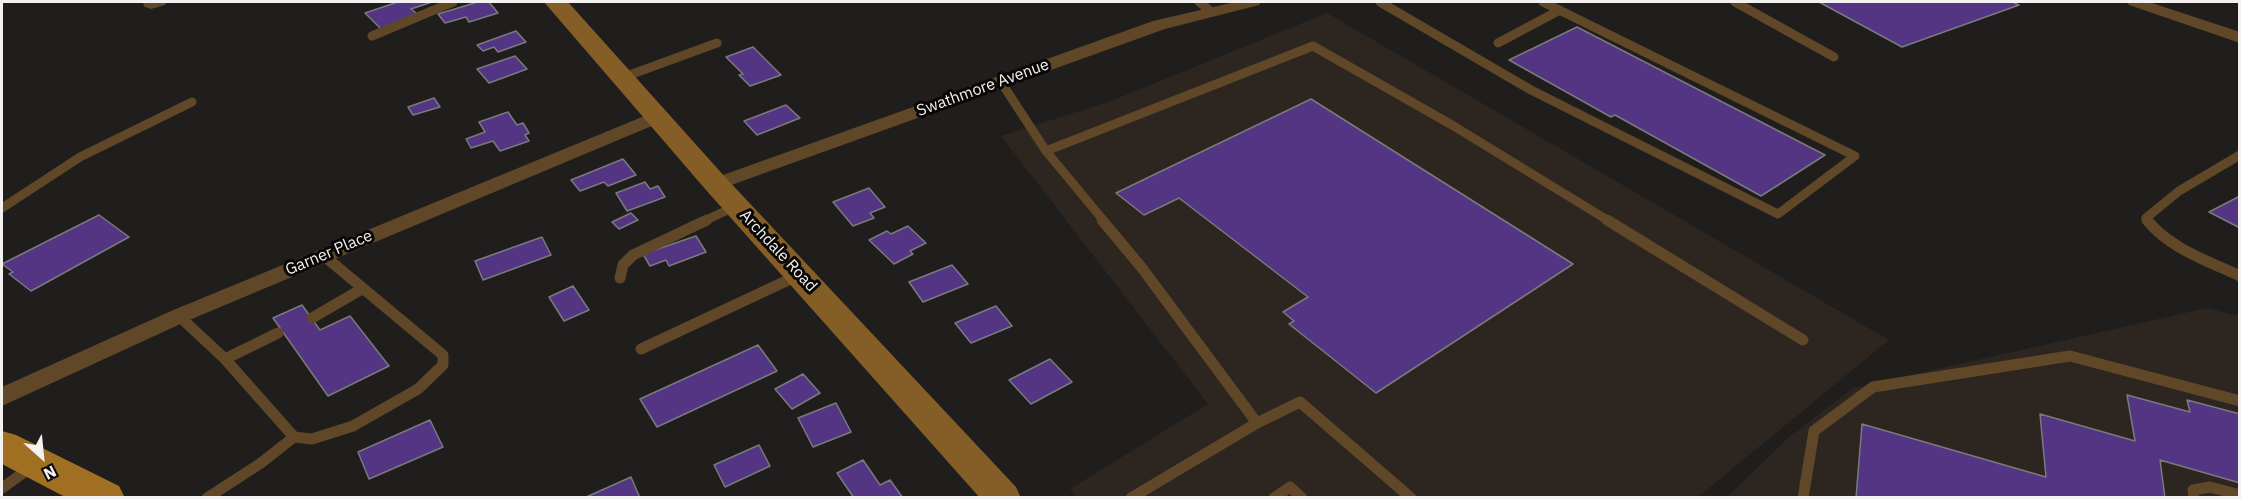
<!DOCTYPE html>
<style>
body{margin:0}
#map{position:relative;width:2241px;height:499px;overflow:hidden;background:#201e1c;font-family:"IBM Plex Sans",sans-serif}
canvas{display:block}
.frame{position:absolute;inset:0;border:3px solid #f4f2f1;pointer-events:none}
.north{position:absolute;left:12px;top:427px;width:60px;height:60px;-webkit-text-stroke:4px #090807;paint-order:stroke;rotate:153deg;font-size:16px;font-weight:700;line-height:24px;text-align:center;color:#f4f2f1}
.north::after{content:'';display:block;margin:auto;width:21px;height:27px;background:#f4f2f1;clip-path:polygon(50% 0,100% 100%,50% 72%,0 100%)}
</style>
<div id="map">
<canvas width="2241" height="499"></canvas>
<div class="frame"></div>
<div class="north">N</div>
</div>
<script>
const g = document.querySelector('canvas').getContext('2d');
g.lineJoin = 'round';
function paint(path, color) {
  g.fillStyle = color;
  g.fill(path, 'evenodd');
}
function strokePath(path, color, width, dash) {
  g.strokeStyle = color;
  g.lineWidth = width;
  g.lineCap = dash ? 'butt' : 'round';
  g.setLineDash(dash || []);
  g.stroke(path);
}
function drawText(font, color, halo, rows, align = 'center') {
  g.font = font + ' "IBM Plex Sans",sans-serif';
  g.lineWidth = 6;
  g.setLineDash([]);
  g.textBaseline = 'middle';
  g.strokeStyle = halo;
  g.fillStyle = color;
  for (const [text, x, y, turn = 0] of rows) {
    g.save();
    g.translate(x, y);
    g.rotate((+turn || 0) * Math.PI / 180);
    g.textAlign = isNaN(turn) ? turn : align;
    if (halo) g.strokeText(text, 0, 0);
    g.fillText(text, 0, 0);
    g.restore();
  }
}
const built = new Path2D(`
 M1327,13L1889,340L1698,497H1077L1070,489L1208,404L1001,136L1111,101Z
 M2207,308L2239,316V497L1726,498L1788,438L1853,388Z`);
const building = new Path2D(`
 M398,2H432L411,9L420,16L382,30L365,13Z
 M478,2H489L498,13L469,22L466,17L445,23L438,14Z
 M1819,2H2012L2019,5L1902,47Z
 M1577,27L1825,155L1761,196L1615,115L1611,117L1509,60Z
 M516,31L526,42L498,52L494,47L483,51L477,45Z
 M753,47L781,75L750,86L739,75L743,74L726,57Z
 M515,56L527,69L489,83L477,69Z
 M434,98L440,107L413,115L408,107Z
 M1311,99L1573,264L1376,393L1289,324L1294,321L1283,312L1308,297L1179,198L1144,215L1116,193Z
 M786,105L800,118L757,135L744,121Z
 M508,112L517,125L523,123L529,133L525,135L529,141L500,151L493,141L471,148L466,139L485,132L479,122Z
 M623,159L636,175L608,186L604,182L580,191L571,180Z
 M645,182L650,189L658,186L665,197L627,211L616,193Z
 M869,188L885,207L870,213L874,218L853,226L833,202Z
 M2240,196V228L2209,212Z
 M631,213L638,220L619,229L612,222Z
 M99,215L129,237L31,291L9,274L13,272L2,264Z
 M908,226L926,243L910,251L913,254L894,264L869,240L887,231L891,234Z
 M696,236L706,252L669,266L666,260L650,266L643,254Z
 M542,237L551,255L483,280L475,261Z
 M952,265L968,284L923,302L909,282Z
 M573,286L589,310L564,321L549,297Z
 M302,305L320,330L350,316L389,366L328,396L273,318Z
 M996,306L1012,326L971,343L955,323Z
 M758,345L777,371L657,427L640,399Z
 M1050,359L1072,382L1031,404L1009,380Z
 M803,374L820,393L792,409L775,389Z
 M2127,395L2190,412L2187,400L2240,414V483L2160,460L2165,498H1856L1862,424L2046,477L2040,414L2135,441Z
 M836,403L851,432L813,447L798,418Z
 M430,420L443,447L369,479L358,452Z
 M759,445L770,466L725,487L714,465Z
 M863,460L880,485L890,480L903,498H854L837,473Z
 M631,477L640,498H584Z`);
const serviceFar1 = new Path2D(`
 M1199,2L1212,12
 M1380,2L1531,90L1778,214L1855,156L1543,2
 M1735,2L1834,57
 M372,36L453,2
 M1498,43L1560,10
 M624,77L717,43
 M1001,82L1046,151L1104,221
 M1046,151L1313,46L1452,125L1609,221
 M2,208L80,157L192,102
 M704,221L736,206
 M2148,221L2146,218L2179,191L2240,155`);
const service = new Path2D(`
 M1102,220L1142,268L1257,423
 M1607,220L1803,340
 M2147,220C2169,248 2208,261 2240,276
 M620,278L623,265L633,255L707,220
 M179,316L225,359L294,437L312,439L353,426L418,389L443,365V355L323,255
 M312,318L362,289
 M641,349L799,275
 M225,359L278,333
 M2,488L33,466
 M207,498L261,463L294,437
 M1131,498L1257,423L1300,402L1411,498
 M1274,498L1290,487L1302,498
 M1803,498L1814,431L1873,387L2070,356L2240,401
 M2194,498L2193,490L2210,487L2240,495`);
const minor = new Path2D(`
 M145,2H167L165,5L151,9L145,7L143,4Z
 M1235,2H1261L1259,5L1165,29L723,188H709L706,184L709,180L1153,21Z
 M2127,2H2149L2240,32V43L2129,5Z
 M659,110L666,112L668,116L666,120L187,321L2,406V387L171,311Z`);
const secondary = new Path2D(`
 M544,2H568L726,178L1016,487L1021,498H980L706,190Z`);
const primary = new Path2D(`
 M2,431L16,435L119,486L125,498H67L2,464Z`);
const streetNames = [
 ["Swathmore Avenue",983,88,-20],
 ["Archdale Road",778,251,47],
 ["Garner Place",329,253,-23]
];
paint(built, '#2d2520');
paint(building, '#533584');
strokePath(building, '#7a7a7d', 1.5);
strokePath(serviceFar1, '#5f4727', 9);
strokePath(service, '#5f4727', 11);
paint(minor, '#5f4727');
paint(secondary, '#845e26');
paint(primary, '#a06f22');
drawText('16px', '#f4f2f1', '#090807', streetNames);
</script>
